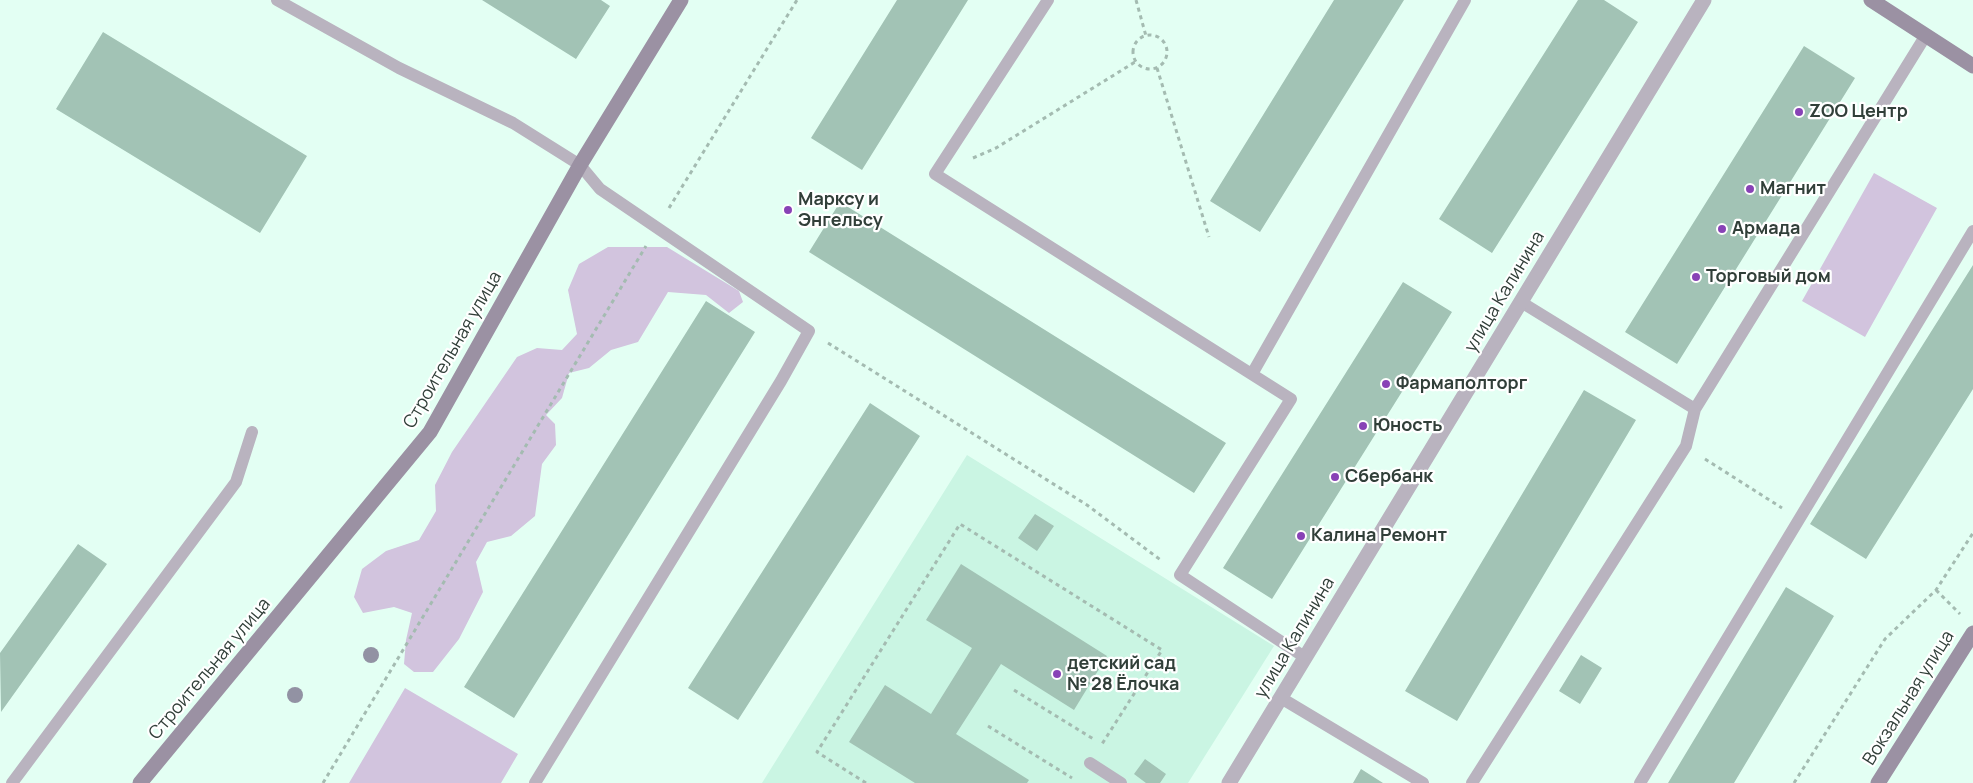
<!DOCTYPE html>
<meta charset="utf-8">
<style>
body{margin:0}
canvas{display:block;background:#e3fff3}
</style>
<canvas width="1973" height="783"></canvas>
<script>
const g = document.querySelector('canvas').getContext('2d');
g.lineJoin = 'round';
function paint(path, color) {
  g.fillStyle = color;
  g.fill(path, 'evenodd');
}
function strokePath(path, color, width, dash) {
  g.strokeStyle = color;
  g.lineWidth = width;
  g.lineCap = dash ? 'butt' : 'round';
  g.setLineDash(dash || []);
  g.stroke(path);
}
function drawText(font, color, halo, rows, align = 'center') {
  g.font = font + ' Manrope,sans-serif';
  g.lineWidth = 4.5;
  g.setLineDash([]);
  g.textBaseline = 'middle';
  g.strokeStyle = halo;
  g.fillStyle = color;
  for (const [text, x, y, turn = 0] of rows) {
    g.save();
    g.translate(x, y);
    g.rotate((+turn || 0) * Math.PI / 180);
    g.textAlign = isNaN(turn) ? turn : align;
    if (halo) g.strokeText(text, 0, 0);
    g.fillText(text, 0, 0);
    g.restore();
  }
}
const built = new Path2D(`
 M967,455L1274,646L1188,783H762Z`);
const green = new Path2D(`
 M1874,173L1937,208L1865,337L1802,301Z
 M608,247H667L739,291L743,302L729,313L706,295L668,292L638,342L611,350L589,368L569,373L562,398L546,415L555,424L556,445L542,464L535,516L511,536L487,542L476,562L483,592L459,639L433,672H414L404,664L406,640L412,613L394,607L363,613L354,597L362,569L386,551L419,540L436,511L435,485L452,452L517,357L537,348L562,350L577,334L568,290L579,264Z
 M405,688L518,754L501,783H349Z`);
const building = new Path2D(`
 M482,0H601L610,6L576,59Z
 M897,0H968L862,170L811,138Z
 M1334,0H1404L1260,232L1210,201Z
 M1578,0H1604L1638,22L1492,253L1439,219Z
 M103,32L307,156L260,233L56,109Z
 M1804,46L1855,78L1677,364L1625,332Z
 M840,202L1226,443L1194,493L809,252Z
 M1973,265V389L1866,559L1810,524Z
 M1403,282L1452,312L1272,599L1223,568Z
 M706,301L755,332L514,718L464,687Z
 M1584,390L1636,420L1457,721L1405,691Z
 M870,403L920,436L738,720L688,688Z
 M1035,514L1054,526L1037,551L1018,538Z
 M78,544L107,564L1,712L0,653Z
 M961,564L1107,656L1074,710L1001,664L956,734L1029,780L1027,783H915L849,742L885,685L931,714L972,648L926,620Z
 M1786,587L1834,616L1734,783H1668Z
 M1581,655L1602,668L1580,704L1559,691Z
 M1145,759L1166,774L1160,783H1146L1134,774Z
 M1361,769L1383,783H1353Z`);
const path = new Path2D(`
 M1136,0L1146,36
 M1133 52a17 17 0 1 1 34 0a17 17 0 1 1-34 0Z
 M1157,68L1209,237
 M973,158L996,148L1135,62
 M669,208L797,0
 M828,343L1087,505L1162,561
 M1705,459L1782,508
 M1936,590L1960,614
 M1014,690L1095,740
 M988,726L1072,778
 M323,783L646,246
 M866,783L817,752L960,524L1162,650L1102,744
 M1794,783L1885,639L1936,590L1973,533`);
const lane = new Path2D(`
 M277,0L399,68L513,123L580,165L600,189L809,331L781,381L535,783
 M1048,0L935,174L1291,399L1180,575L1306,658
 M1521,302L1695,409
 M1252,374L1465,0
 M1281,698L1423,783
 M1090,763L1121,783
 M12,783L236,482L252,432
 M1472,783L1686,446L1695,409L1926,35
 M1640,783L1973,231`);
const street = new Path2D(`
 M1229,783L1704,0`);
const secondary = new Path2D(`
 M1871,0L1973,66
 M140,783L430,432L580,165L681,0
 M1878,783L1973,633`);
const trees = [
 [371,655],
 [295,695]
];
const markers = [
 [1799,112,5,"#8842b6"],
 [1750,189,5,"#8842b6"],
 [788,210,5,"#8842b6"],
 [1722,229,5,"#8842b6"],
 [1696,277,5,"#8842b6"],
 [1386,384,5,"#8842b6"],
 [1363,426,5,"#8842b6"],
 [1335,477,5,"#8842b6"],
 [1301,536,5,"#8842b6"],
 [1057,674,5,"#8842b6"]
];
const poiNames = [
 ["ZOO Центр",1809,112],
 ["Магнит",1760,189],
 ["Марксу и",798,200],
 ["Энгельсу",798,221],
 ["Армада",1732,229],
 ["Торговый дом",1706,277],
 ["Фармаполторг",1396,384],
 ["Юность",1373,426],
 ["Сбербанк",1345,477],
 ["Калина Ремонт",1311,536],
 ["детский сад",1067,664],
 ["№ 28 Ёлочка",1067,685]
];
const streetNames = [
 ["улица Калинина",1505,292,-59],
 ["Строительная улица",453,350,-60],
 ["улица Калинина",1295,638,-59],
 ["Строительная улица",210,669,-50],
 ["Вокзальная улица",1909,698,-58]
];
paint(built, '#caf5e3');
paint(green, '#d2c4de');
paint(building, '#a2c3b5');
strokePath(path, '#a4bbb1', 3, [4, 4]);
strokePath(lane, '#b9b3bf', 12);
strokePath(street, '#b9b3bf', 15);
strokePath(secondary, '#9b91a3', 15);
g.fillStyle = '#9292a3';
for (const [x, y] of trees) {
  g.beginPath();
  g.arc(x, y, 8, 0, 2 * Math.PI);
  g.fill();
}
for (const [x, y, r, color] of markers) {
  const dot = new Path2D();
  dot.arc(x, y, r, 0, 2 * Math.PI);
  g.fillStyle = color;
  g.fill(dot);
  strokePath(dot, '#fff', 2);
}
drawText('bold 18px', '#313f39', '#fff', poiNames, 'left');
drawText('18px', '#313f39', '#fff', streetNames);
</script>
